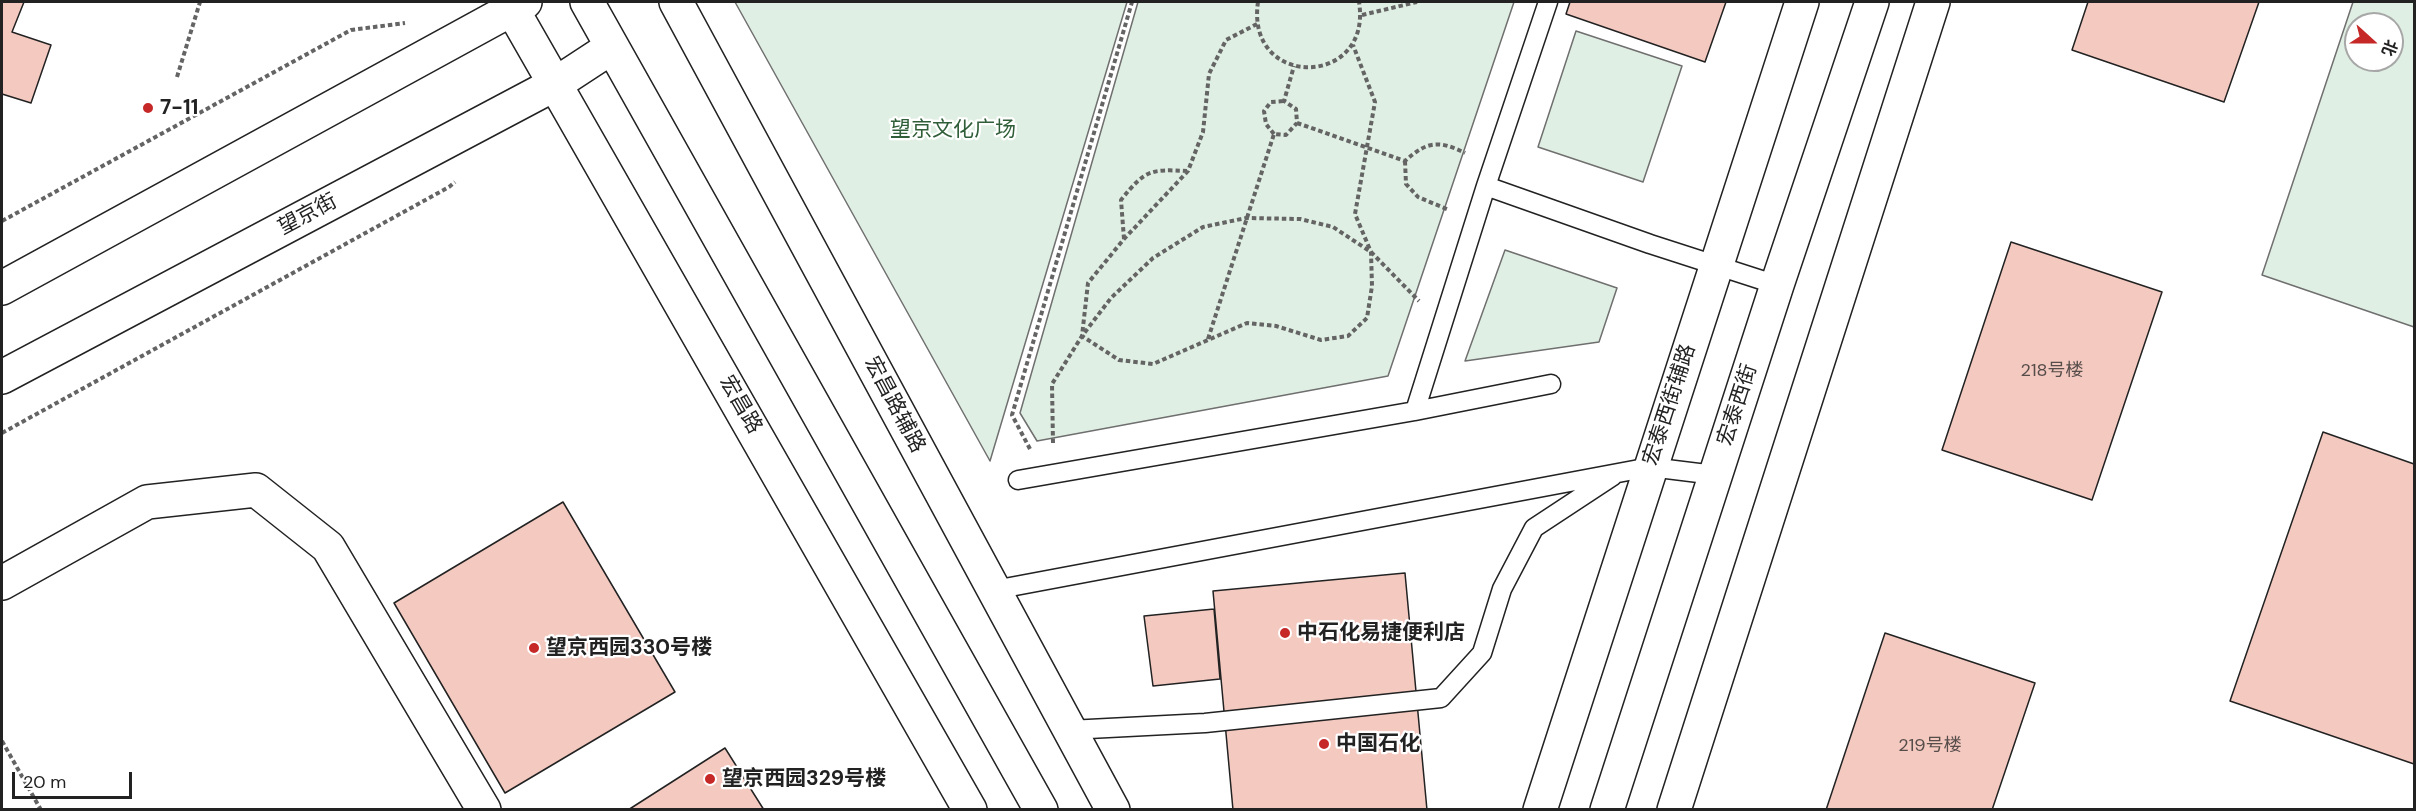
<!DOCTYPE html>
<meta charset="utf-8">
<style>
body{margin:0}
#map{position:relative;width:2416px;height:811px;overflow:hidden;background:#fff;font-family:"DM Sans","Noto Sans SC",sans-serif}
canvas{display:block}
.frame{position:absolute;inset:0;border:3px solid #222;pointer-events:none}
.north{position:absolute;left:2344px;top:12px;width:60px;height:60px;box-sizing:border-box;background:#fff;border:2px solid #a7a7a7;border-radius:50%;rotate:111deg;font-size:16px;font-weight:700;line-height:24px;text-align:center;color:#222}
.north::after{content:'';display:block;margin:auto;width:21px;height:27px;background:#c62828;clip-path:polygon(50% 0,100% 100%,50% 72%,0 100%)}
.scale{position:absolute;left:12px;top:772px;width:120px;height:27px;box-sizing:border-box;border:3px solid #222;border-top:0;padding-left:8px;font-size:18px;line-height:21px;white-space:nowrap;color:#222;-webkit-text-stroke:4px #fff;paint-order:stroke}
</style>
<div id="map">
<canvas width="2416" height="811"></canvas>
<div class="frame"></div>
<div class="north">北</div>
<div class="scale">20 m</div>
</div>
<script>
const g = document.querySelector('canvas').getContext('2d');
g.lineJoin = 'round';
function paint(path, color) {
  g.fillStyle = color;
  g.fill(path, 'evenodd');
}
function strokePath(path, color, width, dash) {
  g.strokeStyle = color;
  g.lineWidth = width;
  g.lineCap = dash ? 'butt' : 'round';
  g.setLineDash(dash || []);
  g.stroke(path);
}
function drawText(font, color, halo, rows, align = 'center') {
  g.font = font + ' "DM Sans","Noto Sans SC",sans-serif';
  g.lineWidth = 4.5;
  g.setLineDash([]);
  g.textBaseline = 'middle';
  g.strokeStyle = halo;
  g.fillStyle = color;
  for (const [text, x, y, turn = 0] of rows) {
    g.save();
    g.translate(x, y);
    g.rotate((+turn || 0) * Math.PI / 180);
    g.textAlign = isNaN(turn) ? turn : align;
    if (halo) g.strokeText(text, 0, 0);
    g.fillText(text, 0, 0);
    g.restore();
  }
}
const green = new Path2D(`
 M735,2H1127L990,461Z
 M1138,2H1514L1388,376L1037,441L1020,413Z
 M2353,2H2414V327L2262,275ZM2356,24H2392V60H2356Z
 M1576,31L1682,66L1643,182L1538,147Z
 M1505,250L1617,288L1599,342L1465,361Z`);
const building = new Path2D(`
 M2,2H24L12,32L51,45L31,103L2,94Z
 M1570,2H1726L1705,62L1566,14Z
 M2088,2H2259L2224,102L2072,50Z
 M2011,242L2162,292L2092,500L1942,450Z
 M2323,432L2414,464V764L2230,701Z
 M563,502L675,692L505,793L394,603Z
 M1405,573L1427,810H1233L1213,591Z
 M1214,609L1220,679L1153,686L1144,616Z
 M1885,633L2035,683L1992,810H1826Z
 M725,748L764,810H628Z`);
const path = new Path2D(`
 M1258,2C1245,90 1373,88 1359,2
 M1362,15L1417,2
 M1257,24L1226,40L1209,74L1203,132L1188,171L1124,239L1088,283L1082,336L1119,360L1153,364L1247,323L1276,326L1321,340L1348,336L1367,318L1372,286L1371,252L1355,214L1375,102L1353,45
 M177,77L200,2
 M1297,123L1405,161C1427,141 1439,140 1465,153
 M1274,134L1266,124L1264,111L1271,102L1284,101
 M1405,161L1406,184L1418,197L1449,210
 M2,221L351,30L405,23
 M1124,239L1121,200C1145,170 1150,169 1187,171
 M1208,339L1274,134L1286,135L1297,123L1296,109L1284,101L1294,66
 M2,433L449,187L455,182
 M1053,443L1052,384L1082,336L1111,298L1153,258L1203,227L1246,218L1300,219L1333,227L1371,252L1419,301
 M1030,449L1012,415L1132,2
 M2,741L41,810`);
const service = new Path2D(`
 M1486,186L1650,244L1777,285
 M1415,411L1486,186L1548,2
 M1018,480L1415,411L1551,384
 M994,590L1650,467L1715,475
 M1069,730L1205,723L1441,698L1482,653L1502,589L1534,528L1613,476`);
const minor = new Path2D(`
 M676,2L1113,810
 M2,583L147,502L256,490L328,547L484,810
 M1540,810L1802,2`);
const tertiary = new Path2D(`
 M1607,810L1777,285L1872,2
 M1674,810L1933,2`);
const secondary = new Path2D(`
 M508,2L970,810
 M587,2L1041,810
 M2,288L525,2
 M2,377L557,83L612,47`);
const markers = [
 [148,108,6,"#c62828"],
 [1285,633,6,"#c62828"],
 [534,648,6,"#c62828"],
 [1324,744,6,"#c62828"],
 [710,779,6,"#c62828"]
];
const numberNames = [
 ["218号楼",2052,371],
 ["219号楼",1930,746]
];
const poiNames = [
 ["7-11",160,108],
 ["中石化易捷便利店",1297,633],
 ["望京西园330号楼",546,648],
 ["中国石化",1336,744],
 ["望京西园329号楼",722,779]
];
const parkNames = [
 ["望京文化广场",953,130]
];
const streetNames = [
 ["望京街",308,215,-28],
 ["宏昌路",740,405,60],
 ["宏昌路辅路",894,405,62],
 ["宏泰西街辅路",1670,405,-72],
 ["宏泰西街",1738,405,-72]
];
paint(green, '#e0efe3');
strokePath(green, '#6f6f6f', 1.5);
paint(building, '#f3c9c0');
strokePath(building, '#222', 1.5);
strokePath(service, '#222', 21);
strokePath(minor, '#222', 36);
strokePath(tertiary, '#222', 36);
strokePath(secondary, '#222', 36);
strokePath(path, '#646464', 4, [4.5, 3]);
strokePath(service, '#fff', 18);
strokePath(minor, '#fff', 33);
strokePath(tertiary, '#fff', 33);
strokePath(secondary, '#fff', 33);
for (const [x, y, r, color] of markers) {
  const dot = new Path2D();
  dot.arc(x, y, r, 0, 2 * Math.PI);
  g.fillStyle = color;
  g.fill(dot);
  strokePath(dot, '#fff', 2);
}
drawText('18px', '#564c4a', null, numberNames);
drawText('bold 21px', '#222', '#fff', poiNames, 'left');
drawText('21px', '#2f5e38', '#fff', parkNames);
drawText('21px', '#222', '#fff', streetNames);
</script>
